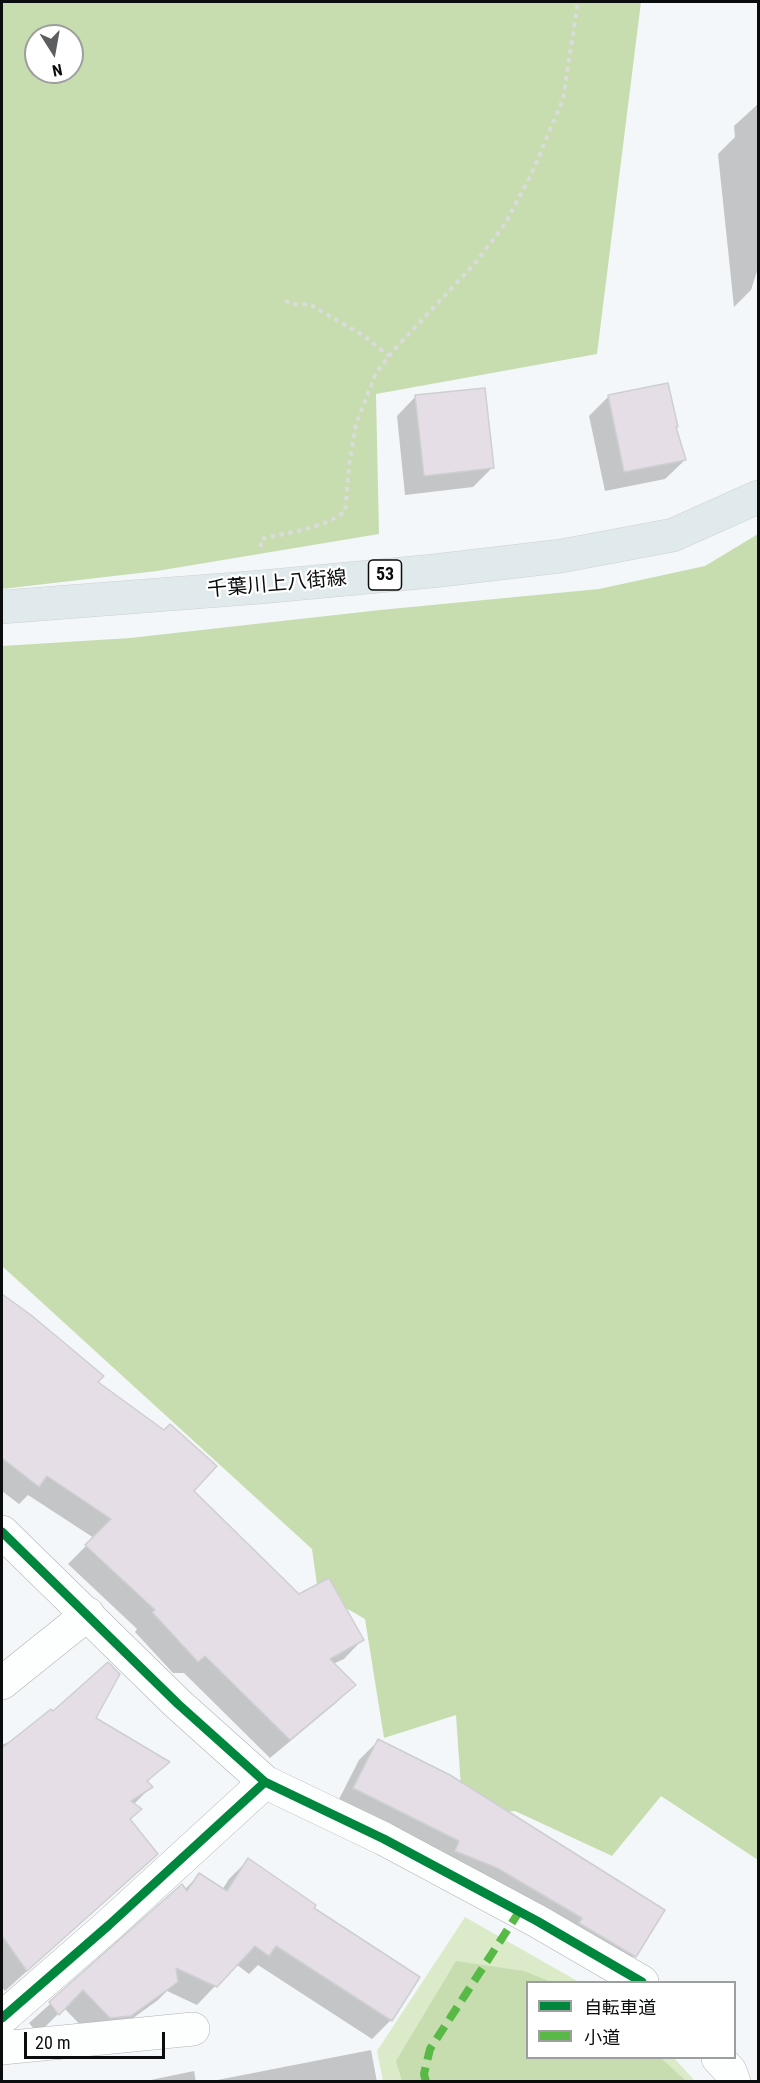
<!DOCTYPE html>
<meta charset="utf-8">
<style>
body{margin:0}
#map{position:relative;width:760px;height:2083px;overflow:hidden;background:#f4f7f9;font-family:"Roboto Condensed","Noto Sans JP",sans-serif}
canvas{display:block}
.frame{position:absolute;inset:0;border:3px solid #0a0c0d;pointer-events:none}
.legend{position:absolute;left:526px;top:1981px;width:210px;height:78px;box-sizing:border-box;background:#fff;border:2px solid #9d9e9e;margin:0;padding:8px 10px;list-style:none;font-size:18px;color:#0a0c0d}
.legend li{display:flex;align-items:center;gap:12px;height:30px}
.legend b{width:30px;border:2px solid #9d9e9e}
.north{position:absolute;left:24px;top:24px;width:60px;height:60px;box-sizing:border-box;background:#fff;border:2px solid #9d9e9e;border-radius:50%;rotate:169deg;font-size:16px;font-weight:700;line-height:24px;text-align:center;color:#0a0c0d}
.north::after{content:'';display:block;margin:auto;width:21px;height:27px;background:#5c5e60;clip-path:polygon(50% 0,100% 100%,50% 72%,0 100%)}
.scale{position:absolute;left:24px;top:2032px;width:141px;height:27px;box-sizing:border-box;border:3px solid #0a0c0d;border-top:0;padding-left:8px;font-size:18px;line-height:21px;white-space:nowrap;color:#0a0c0d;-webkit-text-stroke:4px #fff;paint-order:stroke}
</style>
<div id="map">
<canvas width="760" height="2083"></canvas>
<div class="frame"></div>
<ul class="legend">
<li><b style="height:8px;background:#00873e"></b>自転車道</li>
<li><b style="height:8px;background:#58b947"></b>小道</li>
</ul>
<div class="north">N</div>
<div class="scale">20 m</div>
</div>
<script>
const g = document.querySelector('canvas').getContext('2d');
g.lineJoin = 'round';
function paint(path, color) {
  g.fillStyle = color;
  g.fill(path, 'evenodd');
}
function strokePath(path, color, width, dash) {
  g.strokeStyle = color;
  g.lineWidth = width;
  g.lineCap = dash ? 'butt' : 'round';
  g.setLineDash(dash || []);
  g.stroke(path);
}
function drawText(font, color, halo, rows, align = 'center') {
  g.font = font + ' "Roboto Condensed","Noto Sans JP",sans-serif';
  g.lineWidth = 4.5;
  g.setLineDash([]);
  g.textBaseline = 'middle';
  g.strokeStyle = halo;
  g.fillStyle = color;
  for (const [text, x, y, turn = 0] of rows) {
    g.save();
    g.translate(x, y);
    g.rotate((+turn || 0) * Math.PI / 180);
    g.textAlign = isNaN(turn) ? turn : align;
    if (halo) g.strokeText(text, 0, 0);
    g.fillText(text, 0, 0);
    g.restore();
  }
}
const green = new Path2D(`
 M465,1917L579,1982H528V2058H674L695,2081H383L377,2051Z`);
const forest = new Path2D(`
 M2,2H641L597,354L376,394L379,534L157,571L2,589ZM36,36H72V72H36Z
 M758,534V1860L661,1796L612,1856L515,1811L463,1817L456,1715L384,1738L365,1619L318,1592L312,1549L2,1266V646L130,638L380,610L599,589L705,566Z
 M456,1961L524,1971L551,1982H528V2058H661L686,2081H402L396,2061Z`);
const shadow = new Path2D(`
 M758,104V268L751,290L734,307L718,154L735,137L734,126Z
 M416,396L492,468L473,487L405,495L397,416Z
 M609,396L675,428L685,460L665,479L605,491L589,416Z
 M2,1296L30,1316L96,1382L192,1491L299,1596L362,1640L344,1659L333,1664L354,1685L336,1703L270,1758L184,1673H173L135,1632L137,1629L68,1564L94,1538L28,1495L19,1504L2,1491Z
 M94,1719L167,1762L146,1783L151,1787L133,1805L140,1810L130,1820L156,1854L5,1991L2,1987V1745L21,1736Z
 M378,1741L634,1956L616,1975L335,1807L359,1760Z
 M248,1860L312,1908L391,2020L372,2039L258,1965L249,1974L236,1964L197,2005L167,1991L158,2000L111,2034L91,2036L64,2008L38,2034L29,2023L181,1886L184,1890L199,1875L222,1890L229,1879Z
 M371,2050L377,2082H207Z
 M194,2071L196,2082H141Z`);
const building = new Path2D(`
 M668,383L678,427H676L686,460L624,472L608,395Z
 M485,388L494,468L424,476L415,395Z
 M2,1294L31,1315L104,1376L98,1382L164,1430L170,1424L217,1466L194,1491L299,1594L329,1578L364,1640L330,1659L356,1685L290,1740L205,1656L198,1662L152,1612L155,1610L85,1545L111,1519L47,1476L39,1487L2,1458Z
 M108,1662L120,1674L96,1718L170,1762L147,1781L153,1787L131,1801L142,1809L130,1819L158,1854L27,1971L2,1936V1748L51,1709L53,1711Z
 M378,1739L450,1775L665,1910L636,1957L579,1923L582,1918L497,1868L455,1851L459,1841L353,1788Z
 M248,1858L316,1905L314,1908L420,1977L392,2021L276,1946L269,1956L255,1946L217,1987L176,1968L178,1982L131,2016L110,2018L83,1990L59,2015L49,2002L182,1884L187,1891L199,1873L227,1891Z`);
const path = new Path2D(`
 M285,301L298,305L309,304L323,312L364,336L389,356
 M261,547V539C285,533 326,528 345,511L350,459L356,424L376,373L393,351L476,262L505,224L531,175L563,99L578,2`);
const minor = new Path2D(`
 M2,1532L178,1704L265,1782L384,1839L537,1921L642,1982
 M2,1683L88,1614
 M2,2018L109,1925L265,1782
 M2,2048L193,2029
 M718,2058L730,2071L734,2082`);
const major = new Path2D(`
 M2,607L261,587L433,571L561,556L673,535L758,497`);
const quiet = new Path2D(`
 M426,2082L424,2074L430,2049L519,1912`);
const cycleway = new Path2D(`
 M2,1532L178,1704L265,1782L384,1839L537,1921L642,1982
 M2,2018L109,1925L265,1782`);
const shields = [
 [385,575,33]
];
const shieldNames = [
 ["53",385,575]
];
const streetNames = [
 ["千葉川上八街線",277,585,-5]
];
paint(green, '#dbebc9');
paint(forest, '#c7ddaf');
paint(shadow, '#0003');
paint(building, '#e5dee6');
strokePath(building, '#cecfd0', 1.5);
strokePath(minor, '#b0b2b3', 34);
strokePath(major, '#cfd0d1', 34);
strokePath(path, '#dadbdb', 4, [4.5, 4.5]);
strokePath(minor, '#fdfefe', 33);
strokePath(major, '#e0e9eb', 33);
strokePath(quiet, '#58b947', 8, [15, 8]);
strokePath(cycleway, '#00873e', 9);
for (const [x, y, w] of shields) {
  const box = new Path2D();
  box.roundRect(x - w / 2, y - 15, w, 30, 4.5);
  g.fillStyle = '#fff';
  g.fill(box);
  strokePath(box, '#0a0c0d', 1.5);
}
drawText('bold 18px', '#0a0c0d', null, shieldNames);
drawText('20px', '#0a0c0d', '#fff', streetNames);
</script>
